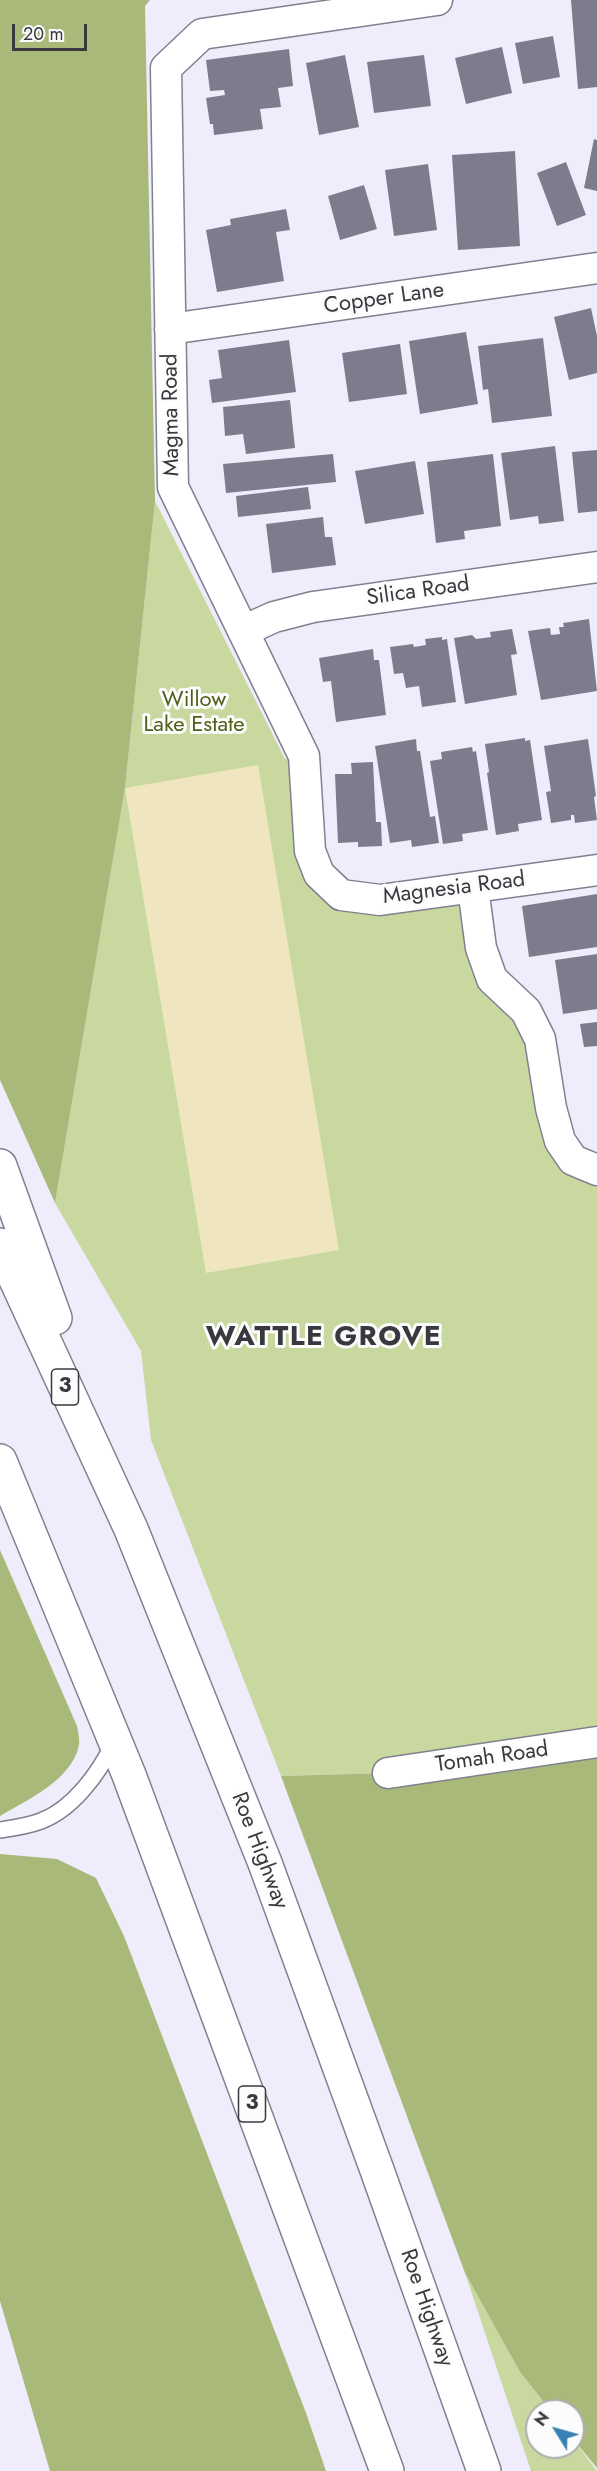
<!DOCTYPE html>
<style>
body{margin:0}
#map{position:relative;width:597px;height:2471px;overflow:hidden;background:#efedfc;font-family:Jost,sans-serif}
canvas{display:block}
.north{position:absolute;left:525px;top:2399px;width:60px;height:60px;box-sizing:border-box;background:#fcfcfc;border:2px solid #aeaeb0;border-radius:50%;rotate:307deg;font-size:16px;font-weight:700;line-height:24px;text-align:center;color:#39383f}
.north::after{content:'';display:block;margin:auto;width:21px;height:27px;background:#3980b5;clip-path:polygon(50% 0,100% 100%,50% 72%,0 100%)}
.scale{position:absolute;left:12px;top:24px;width:75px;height:27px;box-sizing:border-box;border:3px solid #39383f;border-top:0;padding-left:8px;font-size:18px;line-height:21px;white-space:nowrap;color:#39383f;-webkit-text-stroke:4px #fcfcfc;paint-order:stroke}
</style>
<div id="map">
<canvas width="597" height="2471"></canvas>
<div class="north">N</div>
<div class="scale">20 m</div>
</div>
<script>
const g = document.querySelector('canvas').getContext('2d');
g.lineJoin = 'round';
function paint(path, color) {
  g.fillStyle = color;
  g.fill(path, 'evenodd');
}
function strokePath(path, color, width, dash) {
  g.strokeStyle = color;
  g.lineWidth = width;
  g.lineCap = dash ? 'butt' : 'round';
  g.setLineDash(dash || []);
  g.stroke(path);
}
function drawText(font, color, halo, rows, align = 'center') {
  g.font = font + ' Jost,sans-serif';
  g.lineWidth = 6;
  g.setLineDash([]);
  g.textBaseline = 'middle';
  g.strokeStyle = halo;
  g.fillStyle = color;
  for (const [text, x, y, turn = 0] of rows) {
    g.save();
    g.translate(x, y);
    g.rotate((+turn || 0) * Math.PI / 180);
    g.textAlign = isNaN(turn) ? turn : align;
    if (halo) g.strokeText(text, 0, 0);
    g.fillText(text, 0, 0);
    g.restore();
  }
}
const green = new Path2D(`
 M155,501L285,759L304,756L310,851L341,895L473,888L481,948L526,1011L551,1107L597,1170V1742L388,1773L281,1776L151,1440L141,1351L55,1203L125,788Z
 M465,2273L520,2372L551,2411H537V2447H573V2439L597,2471H531Z`);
const forest = new Path2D(`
 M0,0H150L145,6L155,501L125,788L55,1203L0,1080Z
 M0,1550L77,1726C78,1732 80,1739 79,1745C72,1780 27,1800 0,1816Z
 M597,1742V2468L573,2439V2411H551L520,2372L465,2273L281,1776L388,1773Z
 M0,1854L57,1859L96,1878L124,1936L306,2413L326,2471H50L0,2301Z`);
const sand = new Path2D(`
 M258,765L339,1250L206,1273L125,788Z`);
const building = new Path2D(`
 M571,0H597V87L578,89Z
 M553,36L560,77L523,84L515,43Z
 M502,47L512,93L466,104L455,58Z
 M289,49L293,86L278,88L281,107L260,109L263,129L214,135L213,124H210L206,98L225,95L224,90L210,91L206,60Z
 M345,55L359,127L319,135L306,63Z
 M424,55L431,106L374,113L367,62Z
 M594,139L597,140V191L584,188Z
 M515,151L520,246L458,250L452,155Z
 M566,162L586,215L557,226L537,173Z
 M428,164L437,230L394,236L385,170Z
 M364,185L377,229L340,240L328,196Z
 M286,209L290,230L276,232L284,281L217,292L206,230L231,225L230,219Z
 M591,308L597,336V373L569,380L554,317Z
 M466,332L478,404L420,414L409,341Z
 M543,338L552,416L492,423L488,389L483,390L478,346Z
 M289,340L296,392L212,403L209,380L222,378L218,350Z
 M400,344L407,394L349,402L342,353Z
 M290,400L295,448L246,454L243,434L225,436L223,407Z
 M555,446L564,521L539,524L538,516L510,520L501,453Z
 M597,450V511L578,513L572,452Z
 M333,454L336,482L226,493L223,464Z
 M493,454L501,526L464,531L465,539L436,543L427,462Z
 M415,461L424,514L365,524L355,471Z
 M308,487L311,509L238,517L236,496Z
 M323,517L325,537H332L336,565L272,573L266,524Z
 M589,619L597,691L541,700L528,631L550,628L551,635L560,634L559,627H564L563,623Z
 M512,629L517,654L511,655L517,695L465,704L454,638L472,635L476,639L491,637L490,632Z
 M442,637V640L447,639L456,702L422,707L419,686L406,688L403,673L394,674L390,647L413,644L414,647L426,645L425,639Z
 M373,649L374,660H379L386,715L336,722L331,681L323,682L319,658Z
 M525,738V741L530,740L542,820L518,824L519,831L496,835L487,773L489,772L485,744Z
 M416,739L417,751H420L430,817L435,816L439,843L412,847L411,840L390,843L375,746Z
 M588,739L596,796L594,797L597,820L575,823L574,815H571V820L551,823L546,792L551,791L544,746Z
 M472,747L473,752L476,751L488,830L462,834L463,841L443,844L430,761L442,759L441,752Z
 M373,762L376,822H381L382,846L358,847V842L338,843L335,774H352L351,763Z
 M597,894V947L529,957L522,906Z
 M597,954V1009L563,1014L555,960Z
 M597,1022V1046L584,1047L580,1024Z`);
const lane = new Path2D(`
 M0,1830C14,1828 28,1826 41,1821C73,1809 99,1773 113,1744`);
const street = new Path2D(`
 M437,0L202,34L166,68L173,487L304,756L310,851L319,874L341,895L380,900L597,870
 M170,329L597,268
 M243,631L274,617L313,607L597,567
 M473,888L481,948L492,979L526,1011L540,1039L551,1108L560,1141L573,1160L597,1170
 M388,1773L597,1742`);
const highway = new Path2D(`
 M0,1166L55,1318
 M0,1245L131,1529L265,1863L377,2170L484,2471
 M0,1461L129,1775L387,2471`);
const shields = [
 [65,1387,27],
 [252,2104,27]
];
const shieldNames = [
 ["3",65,1387],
 ["3",252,2104]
];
const streetNames = [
 ["Copper Lane",384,299,-8],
 ["Magma Road",172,415,-91],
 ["Silica Road",418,592,-8],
 ["Magnesia Road",454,889,-7],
 ["Tomah Road",492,1758,-8],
 ["Roe Highway",259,1851,69],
 ["Roe Highway",426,2308,71]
];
const parkNames = [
 ["Willow",194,701],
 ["Lake Estate",194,726]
];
const districtNames = [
 ["WATTLE GROVE",324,1338]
];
paint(green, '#c8d89f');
paint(forest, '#a8b97a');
paint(sand, '#efe6c0');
paint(building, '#807b8c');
strokePath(lane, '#818091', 18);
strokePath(street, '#818091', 33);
strokePath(highway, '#818091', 36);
strokePath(lane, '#fff', 15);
strokePath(street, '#fff', 30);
strokePath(highway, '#fff', 33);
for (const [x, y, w] of shields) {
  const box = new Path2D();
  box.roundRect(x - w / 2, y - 18, w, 36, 4.5);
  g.fillStyle = '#fcfcfc';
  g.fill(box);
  strokePath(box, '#39383f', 1.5);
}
drawText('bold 21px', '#39383f', null, shieldNames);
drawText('22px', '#39383f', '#fcfcfc', streetNames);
drawText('22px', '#4f5e19', '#fcfcfc', parkNames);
g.letterSpacing = '1.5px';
drawText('bold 28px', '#39383f', '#fcfcfc', districtNames);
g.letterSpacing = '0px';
</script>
